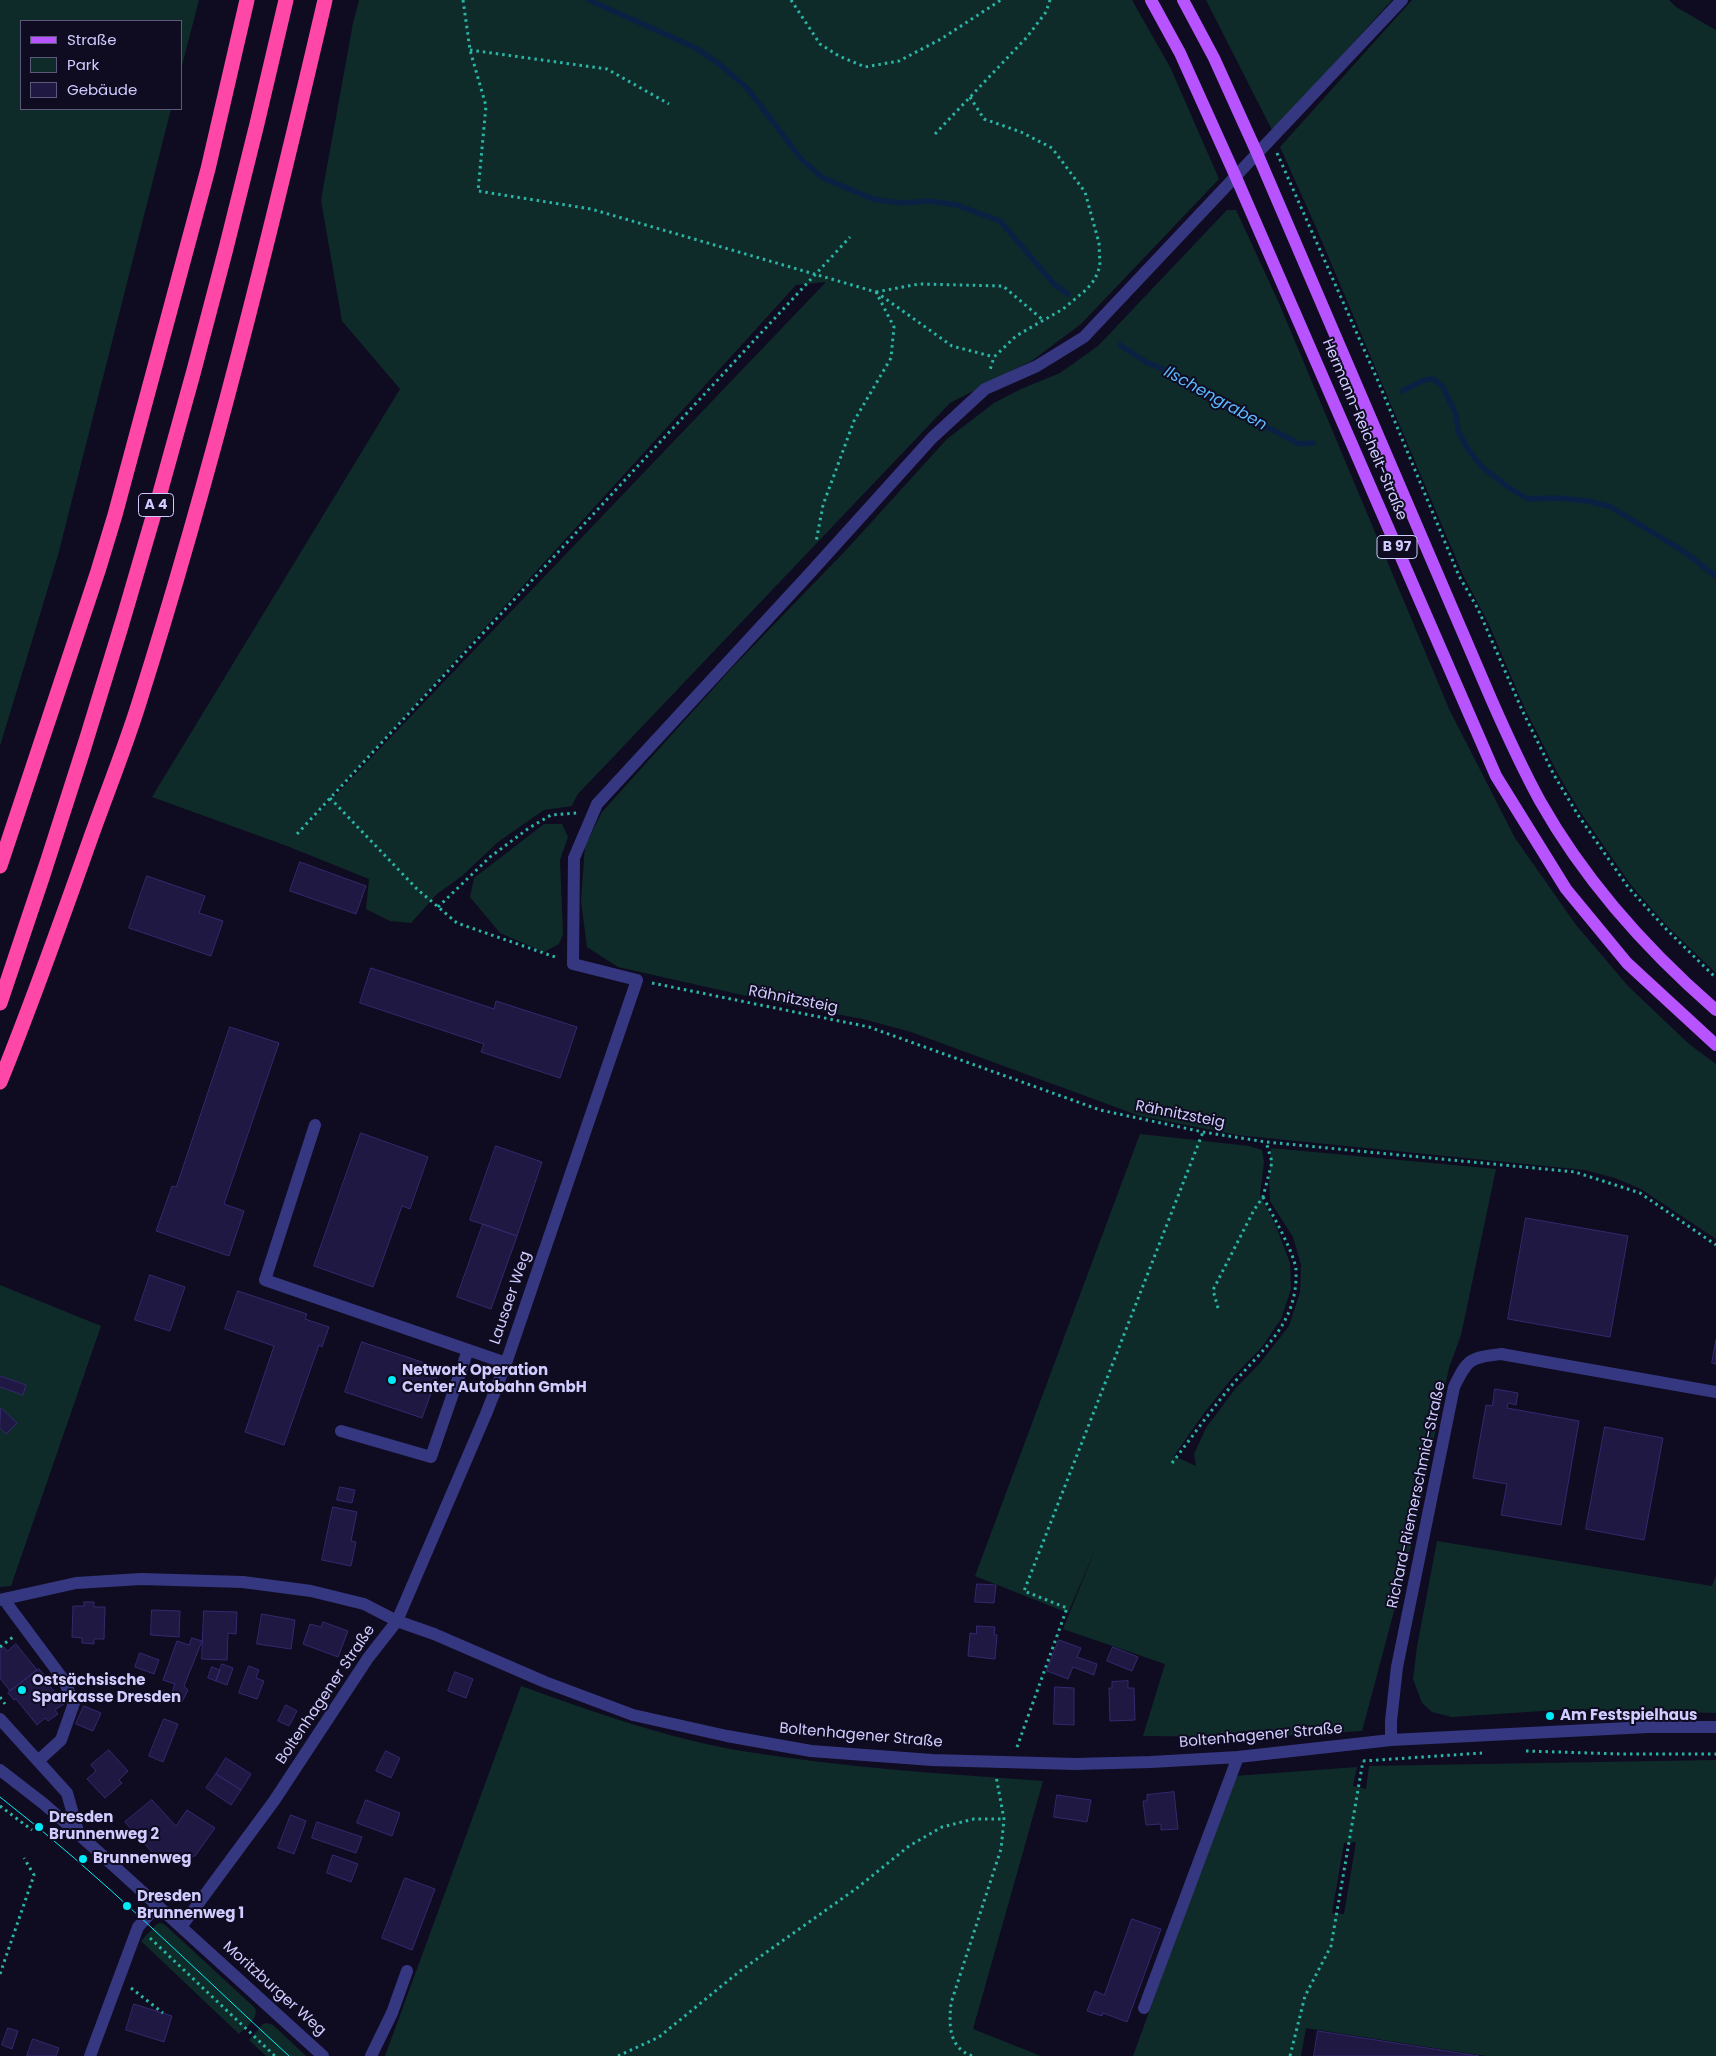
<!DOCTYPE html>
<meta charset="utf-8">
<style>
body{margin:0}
#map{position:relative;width:1716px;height:2056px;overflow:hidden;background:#0f0c21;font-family:Poppins,sans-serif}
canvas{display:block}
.legend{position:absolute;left:20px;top:20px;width:162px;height:90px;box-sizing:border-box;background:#0f0c21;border:1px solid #5c597a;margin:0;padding:6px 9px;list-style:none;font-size:15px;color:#d0ccff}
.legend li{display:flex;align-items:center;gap:10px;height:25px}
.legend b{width:25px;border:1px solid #5c597a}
</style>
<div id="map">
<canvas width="1716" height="2056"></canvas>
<ul class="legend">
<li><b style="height:6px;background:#b753ff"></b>Straße</li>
<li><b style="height:14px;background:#0f2b29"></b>Park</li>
<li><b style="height:14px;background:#1f1842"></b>Gebäude</li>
</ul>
</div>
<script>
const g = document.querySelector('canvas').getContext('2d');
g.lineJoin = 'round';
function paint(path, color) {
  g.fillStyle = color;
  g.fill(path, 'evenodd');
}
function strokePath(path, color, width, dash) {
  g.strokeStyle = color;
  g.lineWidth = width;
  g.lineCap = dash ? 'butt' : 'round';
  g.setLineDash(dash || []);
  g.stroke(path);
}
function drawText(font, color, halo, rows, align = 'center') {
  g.font = font + ' Poppins,sans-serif';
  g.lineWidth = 4;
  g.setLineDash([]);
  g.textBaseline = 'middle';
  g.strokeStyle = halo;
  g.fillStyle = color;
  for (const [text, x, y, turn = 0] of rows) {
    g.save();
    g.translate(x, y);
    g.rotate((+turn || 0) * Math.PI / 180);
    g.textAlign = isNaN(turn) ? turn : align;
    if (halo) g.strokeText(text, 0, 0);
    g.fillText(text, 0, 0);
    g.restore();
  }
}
const green = new Path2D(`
 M0,0H199L181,69V21H21V109H171L58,555L0,746Z
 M359,0H1132L1171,69L1219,179L1081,324L1033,360L950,403L577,795L572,806L544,810L498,842L462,876L437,894L411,923L390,921L366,909L369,879L287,846L152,797L400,389L342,321L321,200L353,23ZM826,282L306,826H305L796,285Z
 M1206,0H1392L1277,127L1272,130Z
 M1412,0H1669L1676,7L1716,30V973L1669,928L1631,885L1581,813L1558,774L1525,709L1488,622L1463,575L1315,225L1280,147Z
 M1227,210H1236L1278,301L1450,711L1515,838L1576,925L1628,986L1689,1044L1716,1064V1239L1641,1189L1615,1178L1585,1170L1237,1135L1140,1116L911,1032L863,1019L782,1004L618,967L587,947L581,901L585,846L602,812L731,669L848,548L947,439L994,403L1021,389L1060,373L1098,346Z
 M544,824H562L568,837L560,860L563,934L559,944L544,952L500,933L470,897L474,878Z
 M1140,1134L1249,1146L1262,1150L1264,1162L1260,1195L1276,1226L1290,1263L1291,1289L1281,1319L1262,1347L1232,1378L1204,1413L1174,1456L1196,1466L1194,1454L1206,1428L1235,1389L1260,1363L1289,1326L1300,1292L1301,1265L1293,1237L1270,1201L1269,1180L1271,1148L1496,1169L1461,1335L1449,1368L1409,1555L1362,1731L1263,1737L1143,1736L1165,1664L1063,1629L1097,1545L1068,1613L975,1576Z
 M0,1285L101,1326L11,1586L0,1587Z
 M1437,1541L1712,1586L1716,1575V1713L1572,1709L1452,1717L1432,1712L1422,1703L1413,1679L1417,1647Z
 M521,1686C593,1712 666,1738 742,1751C841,1767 943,1774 1043,1781L973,2029L1041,2056H385Z
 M1716,1760V2056H1486L1306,2028L1301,2056H1133L1235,1776L1357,1767L1353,1786L1366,1789L1369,1766ZM1356,1842L1344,1914L1332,1913L1344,1843Z
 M161,1923L165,1925L255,2008C259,2019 246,2027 239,2034L141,1941L157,1924Z
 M267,2023L273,2025L306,2056H266L249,2040L263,2024Z`);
const stream = new Path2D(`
 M589,0L696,48L719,64L747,88L802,160L823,178L873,199L900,203L929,201L957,205L1000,221L1054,284L1068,294
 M1120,345L1146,362L1163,369L1186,385L1247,419L1275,431L1299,444L1313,443
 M1402,391L1424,380L1434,379L1443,387L1456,415L1458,431L1468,449L1481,466L1508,487L1528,499L1559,498L1588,501L1611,507L1683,551L1716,576`);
const building = new Path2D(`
 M300,862L366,886L356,914L290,891Z
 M147,876L205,896L199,913L223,921L211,956L129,928Z
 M371,968L494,1009L496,1001L577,1027L560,1078L481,1052L484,1044L360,1003Z
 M230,1027L279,1043L224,1204L244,1211L229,1256L156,1231L172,1186L176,1187Z
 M361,1133L428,1157L410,1209L402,1206L373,1287L314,1266Z
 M496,1146L542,1162L517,1236L470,1220Z
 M1526,1218L1628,1236L1610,1337L1508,1319Z
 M483,1224L517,1236L491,1309L457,1297Z
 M150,1275L185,1287L170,1331L135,1320Z
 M238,1291L307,1314L305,1319L329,1327L322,1347L319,1345L284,1445L245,1432L274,1346L225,1329Z
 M1716,1340V1364L1712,1363Z
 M362,1342L440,1368L422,1418L345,1392Z
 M0,1376L26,1385L23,1395L0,1387Z
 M1495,1389L1518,1393L1516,1405L1508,1403L1507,1408L1579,1421L1561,1525L1501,1515L1507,1484L1473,1478L1486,1405L1492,1406Z
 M1,1408L17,1423L6,1434L0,1428Z
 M1605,1427L1663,1438L1644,1540L1586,1529Z
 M340,1487L355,1490L352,1503L337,1500Z
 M333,1507L357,1512L351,1541L356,1542L351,1566L322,1560Z
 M977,1584L996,1585L994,1603L975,1602Z
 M84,1602H94V1607H105L104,1639H94V1644L82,1643V1638L72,1637L73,1606H84Z
 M152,1610L180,1611L179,1637L151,1635Z
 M204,1611L237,1612L236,1634L228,1633L227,1660L202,1659Z
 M262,1614L295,1620L291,1649L257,1644Z
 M323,1622L348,1631L338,1657L303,1644L310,1624L321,1627Z
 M977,1626L995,1627L994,1635H997L995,1659L968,1656L970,1633L976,1634Z
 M192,1638L202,1641L184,1686L188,1690L182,1702L170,1697L175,1684L163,1680L177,1641L189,1645Z
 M1059,1640L1081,1648L1077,1657L1097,1664L1094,1675L1073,1667L1068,1679L1047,1671Z
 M16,1644L37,1670L10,1691L0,1678V1650L4,1647L7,1651Z
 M1113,1647L1138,1657L1132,1671L1107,1661Z
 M140,1653L159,1660L154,1674L135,1667Z
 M222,1664L233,1668L227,1685L216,1681Z
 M249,1666L259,1670L256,1678L264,1681L257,1699L239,1693Z
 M212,1667L220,1670L216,1681L208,1678Z
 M39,1669L45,1676L43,1677L64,1704L55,1710L58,1714L48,1721L45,1718L37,1725L16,1699L14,1700L8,1693Z
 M455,1672L473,1679L466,1698L448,1691Z
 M1128,1681V1688H1134L1135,1720L1110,1721L1109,1688H1112V1682Z
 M1055,1687L1074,1688V1725L1054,1724Z
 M286,1705L297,1711L289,1726L278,1721Z
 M84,1706L101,1713L93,1731L76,1724Z
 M164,1719L178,1724L163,1762L149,1756Z
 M109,1750L128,1771L119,1780L122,1783L105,1798L87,1779L96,1771L91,1765Z
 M386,1751L400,1758L391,1778L376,1771Z
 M226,1758L251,1774L241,1790L216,1774Z
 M216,1774L241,1790L231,1805L206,1788Z
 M1174,1792L1178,1829L1161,1830V1824L1146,1825L1143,1801H1147V1795Z
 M1057,1795L1091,1800L1087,1822L1054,1817Z
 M152,1800L176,1826L187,1810L215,1828L195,1856L162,1863L125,1822Z
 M366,1800L400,1813L392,1836L357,1823Z
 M291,1815L306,1821L294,1854L278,1848Z
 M317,1822L362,1837L356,1853L312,1838Z
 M333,1855L358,1864L351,1882L327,1873Z
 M405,1878L435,1889L412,1950L382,1938Z
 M1132,1919L1161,1929L1127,2022L1103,2013L1102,2016L1087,2011L1095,1991L1104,1995Z
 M134,2004L172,2016L164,2042L126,2030Z
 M8,2028L18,2031L12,2049L2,2045Z
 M1318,2031L1479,2056H1314Z
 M33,2039L59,2048L56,2056H27Z`);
const path = new Path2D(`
 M463,0L470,50L486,106L478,191L591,209L876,292L894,327L891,358L854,421L823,505L816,542
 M791,0L820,44L839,56L865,67L899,61L941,39L1001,0
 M470,50L607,69L669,104
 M970,97L984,119L1021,132L1052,148L1085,192L1099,243L1100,266L1095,279L1087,289L1063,309L1016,336L994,357L990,370
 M935,134L1027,37L1046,12L1050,0
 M1277,153L1378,381L1459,576L1478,609L1522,710L1554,775L1578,815L1628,887L1667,930L1716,978
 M876,292L919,284L1003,286L1043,320
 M876,292L952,346L994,357
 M330,798L417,889L457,923L558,958
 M297,834L850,237
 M438,907L490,857L529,828L551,815L577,813
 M652,983L869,1027L1100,1110L1203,1132L1266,1142L1575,1172L1640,1193L1716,1245
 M1218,1308L1213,1290L1254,1210L1263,1197L1272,1162L1266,1142
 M1172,1463C1192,1437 1211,1410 1232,1385C1264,1347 1298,1324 1296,1270C1295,1254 1271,1212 1263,1197
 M0,1647L13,1637
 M0,1697L5,1704
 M1017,1747L1067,1608L1024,1591L1203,1132
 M1526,1751L1621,1754H1716
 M1363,1761L1482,1753
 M0,1806L32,1830
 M150,1938L275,2056
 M0,1974L34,1875L24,1858
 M131,1988L163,2013
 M618,2056L659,2037L740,1971L857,1888L909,1846L942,1827L974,1819H1004
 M972,2056C948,2047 949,2024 951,2003L1001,1849L1004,1819L996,1776
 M1290,2056L1305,1996L1331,1946L1363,1761`);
const minor = new Path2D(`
 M315,1125L265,1280L506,1363
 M341,1431L431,1457L468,1350
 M6,1599L8,1605L63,1679L74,1703L61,1740L38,1761
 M0,1600L76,1583L141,1579L243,1582L311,1591L364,1604L397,1621L434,1634L545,1682L633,1715L727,1736L811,1751L932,1760L1075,1764L1151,1762L1238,1757L1391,1740L1648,1727H1716
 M0,1719L67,1793L79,1835
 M1391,1740V1721L1397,1667L1454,1387C1468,1358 1470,1358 1501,1354L1716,1392
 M0,1770L44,1804L93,1847L323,2056
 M181,1927L274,1801L368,1658L397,1621L486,1414L506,1363L637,980L573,964L574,858L597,804L811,572L932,438L985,389L1037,366L1084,337L1402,0
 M1144,2008L1238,1757
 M90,2056L138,1927L157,1906
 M371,2056L392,2013L407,1971`);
const major = new Path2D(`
 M1151,0L1180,53L1235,175L1496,776L1566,889L1627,963L1716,1045
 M1183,0L1214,58L1257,153L1492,701C1507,735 1522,768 1540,801C1585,881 1647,950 1716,1010`);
const highway = new Path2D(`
 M0,866L98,571L115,515L208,169L247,0
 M0,1003C113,674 209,339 286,0
 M0,1082C33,1001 62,919 91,837C107,792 125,748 139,703C212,472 270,236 325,0`);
const tram = new Path2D(`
 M0,1797C102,1876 194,1969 289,2056`);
const markers = [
 [392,1380,5,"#00eaf7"],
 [22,1690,5,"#00eaf7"],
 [1550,1716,5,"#00eaf7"],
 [39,1827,5,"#00eaf7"],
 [83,1859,5,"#00eaf7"],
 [127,1906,5,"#00eaf7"]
];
const shields = [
 [156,505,35],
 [1397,547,40]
];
const shieldNames = [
 ["A 4",156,505],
 ["B 97",1397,547]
];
const streetNames = [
 ["Hermann-Reichelt-Straße",1364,430,67],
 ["Rähnitzsteig",793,1000,11],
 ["Rähnitzsteig",1180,1115,11],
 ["Lausaer Weg",511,1298,-71],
 ["Richard-Riemerschmid-Straße",1417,1495,-78],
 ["Boltenhagener Straße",326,1695,-56],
 ["Boltenhagener Straße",861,1736,5],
 ["Boltenhagener Straße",1261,1736,-5],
 ["Moritzburger Weg",274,1989,42]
];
const poiNames = [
 ["Network Operation",402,1371],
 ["Center Autobahn GmbH",402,1388],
 ["Ostsächsische",32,1681],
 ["Sparkasse Dresden",32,1698],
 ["Am Festspielhaus",1560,1716],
 ["Dresden",49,1818],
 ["Brunnenweg 2",49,1835],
 ["Brunnenweg",93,1859],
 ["Dresden",137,1897],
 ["Brunnenweg 1",137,1914]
];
const waterNames = [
 ["Ilschengraben",1215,399,29]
];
paint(green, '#0f2b29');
strokePath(stream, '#0a2143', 5.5);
paint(building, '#1f1842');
strokePath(building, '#34296f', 1);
strokePath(path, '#2ab5a6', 3, [2.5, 4]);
strokePath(minor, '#363781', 12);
strokePath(major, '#b753ff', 12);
strokePath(highway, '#ff47a8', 15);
strokePath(tram, '#00eaf7', 1);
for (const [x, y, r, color] of markers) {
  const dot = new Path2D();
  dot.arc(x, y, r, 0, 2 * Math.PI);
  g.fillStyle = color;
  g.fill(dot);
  strokePath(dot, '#0f0c21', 2);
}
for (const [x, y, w] of shields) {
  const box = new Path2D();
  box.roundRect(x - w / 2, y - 11.5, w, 23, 4);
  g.fillStyle = '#0f0c21';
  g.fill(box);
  strokePath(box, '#d0ccff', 1);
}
drawText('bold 14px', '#d0ccff', null, shieldNames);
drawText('15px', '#d0ccff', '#0f0c21', streetNames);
drawText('bold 15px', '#d0ccff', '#0f0c21', poiNames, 'left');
drawText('italic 16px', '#5abaff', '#0f0c21', waterNames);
</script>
